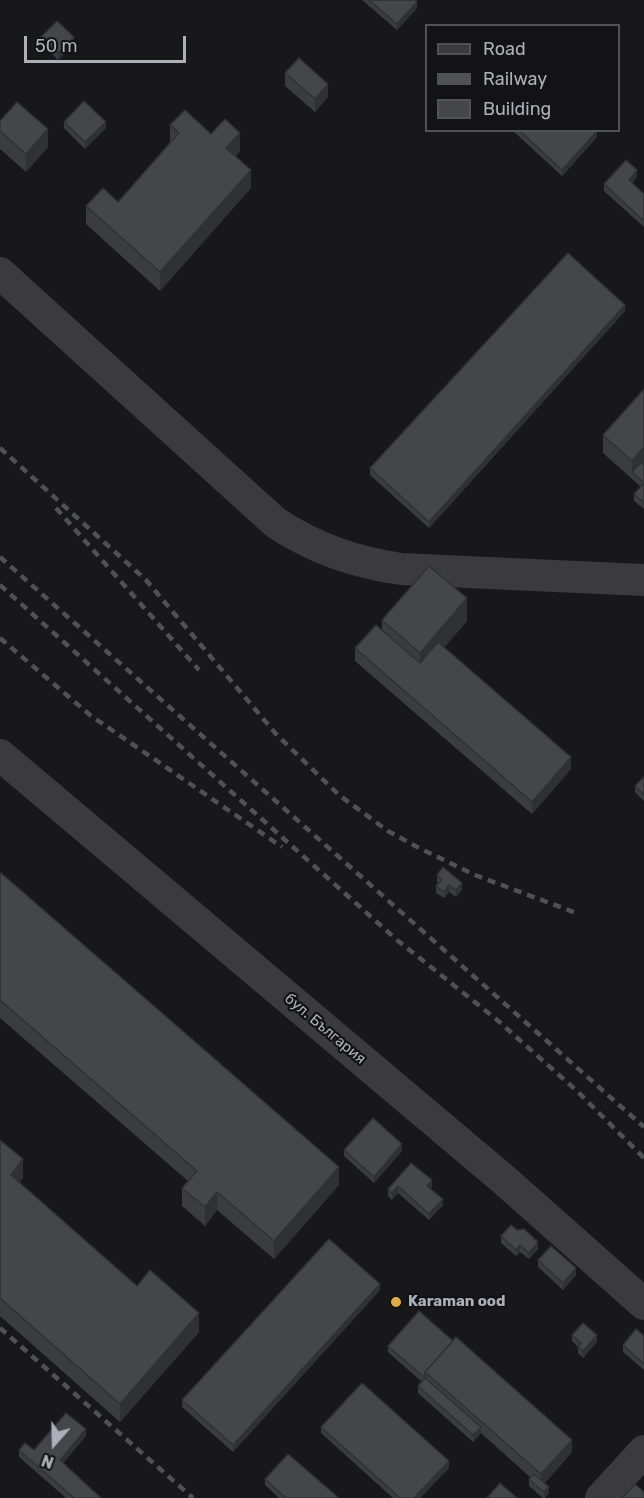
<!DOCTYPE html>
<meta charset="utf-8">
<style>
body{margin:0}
#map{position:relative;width:644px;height:1498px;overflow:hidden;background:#18181a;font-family:Rubik,sans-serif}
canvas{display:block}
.legend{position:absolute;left:425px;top:24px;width:195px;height:108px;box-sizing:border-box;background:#131315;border:2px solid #505257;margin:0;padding:8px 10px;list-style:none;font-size:18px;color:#acb0b9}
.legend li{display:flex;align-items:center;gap:12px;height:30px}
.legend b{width:30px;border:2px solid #505257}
.north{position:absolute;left:24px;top:1414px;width:60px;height:60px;-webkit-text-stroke:4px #131315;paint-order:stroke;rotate:200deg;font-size:16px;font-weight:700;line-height:24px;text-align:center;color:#acb0b9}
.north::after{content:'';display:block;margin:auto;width:21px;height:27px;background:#acb0b9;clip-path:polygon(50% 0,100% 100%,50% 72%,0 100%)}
.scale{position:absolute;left:24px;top:36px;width:162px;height:27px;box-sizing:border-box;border:3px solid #acb0b9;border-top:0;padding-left:8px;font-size:18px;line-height:21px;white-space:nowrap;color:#acb0b9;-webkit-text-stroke:4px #131315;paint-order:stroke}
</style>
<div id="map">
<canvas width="644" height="1498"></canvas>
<ul class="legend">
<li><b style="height:8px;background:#3a3a3f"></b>Road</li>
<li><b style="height:8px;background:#4f5155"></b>Railway</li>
<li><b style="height:16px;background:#45464a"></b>Building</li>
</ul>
<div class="north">N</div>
<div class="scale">50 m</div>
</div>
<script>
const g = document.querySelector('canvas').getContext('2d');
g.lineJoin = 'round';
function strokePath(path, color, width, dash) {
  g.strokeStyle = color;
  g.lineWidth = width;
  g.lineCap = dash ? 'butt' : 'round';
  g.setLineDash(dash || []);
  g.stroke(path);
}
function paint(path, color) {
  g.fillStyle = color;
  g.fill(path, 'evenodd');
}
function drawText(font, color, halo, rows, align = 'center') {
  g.font = font + ' Rubik,sans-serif';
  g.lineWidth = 4.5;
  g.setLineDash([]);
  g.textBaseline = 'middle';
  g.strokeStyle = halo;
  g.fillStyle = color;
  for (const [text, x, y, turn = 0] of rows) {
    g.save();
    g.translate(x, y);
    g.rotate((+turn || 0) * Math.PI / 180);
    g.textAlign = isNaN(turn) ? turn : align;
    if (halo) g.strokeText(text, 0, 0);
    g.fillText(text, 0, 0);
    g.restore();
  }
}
const minor = new Path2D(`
 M0,273L276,523C316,549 354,562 401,569L644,580
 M0,755L503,1179L644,1304
 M601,1498L644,1451`);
const rail = new Path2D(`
 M0,448L146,580L276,734L339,795L388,831L419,848L475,875L579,914
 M56,508L199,670
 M0,557L644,1127
 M0,585L397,940L496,1019L577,1091L644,1158
 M0,638L90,715L282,847
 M0,1328L193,1498`);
const wall = new Path2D(`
 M362,0H415L417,8L397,30Z
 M41,37L74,44L58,60L41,43Z
 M285,73L328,97L315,112L285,86Z
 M0,121L48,147L26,172L0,149Z
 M64,122L106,128L85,149L64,128Z
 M170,125L211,134L240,151L236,156L251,188L160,291L86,224V206L118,202L170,142Z
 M512,130H597V137L562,176Z
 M637,177L632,183L644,194V227L604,191V184Z
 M625,311L429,528L370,475V468Z
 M644,389V509L634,501V494L641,487L603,453V435Z
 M382,620L467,621L444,647L571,769L532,814L355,661V648L382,630Z
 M644,777V801L635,792V786Z
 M0,874L339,1185L274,1259L217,1210L205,1226L182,1206V1188L188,1181L0,1018Z
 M437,875L462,890L456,897L449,892L444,898L436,893V886L439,884L437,882Z
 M0,1140L23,1178L19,1183L137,1286L199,1332L120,1422L0,1316Z
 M344,1150L402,1151L374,1183L344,1156Z
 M411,1163L432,1187L430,1188L443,1205L429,1220L398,1193L392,1200L388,1196V1189Z
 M501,1236L538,1249L529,1259L520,1252L516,1256L501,1243Z
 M538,1260L576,1275L563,1290L538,1267Z
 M380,1290L233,1452L182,1407V1400Z
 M572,1335L597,1342L583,1358L578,1353V1347L572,1341Z
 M644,1336V1370L623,1352V1345Z
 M388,1346L572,1452L545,1483L549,1493L545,1498H543L529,1486V1479L531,1478L481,1433L473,1442L418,1393V1386L422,1382L388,1352Z
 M321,1427L449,1468L420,1498H393L321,1433Z
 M86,1436L63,1463L101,1498H66L19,1457V1450H34Z
 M265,1479L339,1498H279L265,1485Z`);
const shadedWall = new Path2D(`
 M417,2V8L397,30V24Z
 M74,37V44L58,60V53Z
 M328,84V97L315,112V99Z
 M106,122V128L85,149V142Z
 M48,129V147L26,172V154Z
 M597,131V137L562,176V170Z
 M240,133V151L226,167V148Z
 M251,170V188L160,291V272Z
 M637,170V177L629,186V180Z
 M625,305V311L429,528V522Z
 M644,447V465L632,472V461Z
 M467,598V621L420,676V653Z
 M571,757V769L532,814V802Z
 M462,883V890L456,897V890Z
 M449,885V892L444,898V892Z
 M402,1144V1151L374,1183V1177Z
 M23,1159V1178L11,1194V1175Z
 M339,1167V1185L274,1259V1241Z
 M432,1180V1187L427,1192V1186Z
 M398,1186V1193L392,1200V1193Z
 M217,1192V1210L205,1226V1207Z
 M443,1199V1205L429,1220V1214Z
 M538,1242V1249L529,1259V1253Z
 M520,1245V1252L516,1256V1250Z
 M576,1268V1275L563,1290V1283Z
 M380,1284V1290L233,1452V1445Z
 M199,1313V1332L120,1422V1404Z
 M597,1335V1342L583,1358V1351Z
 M481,1427V1433L473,1442V1435Z
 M86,1429V1436L60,1467V1460Z
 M572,1440V1452L541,1487V1474Z
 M449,1461V1468L420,1498H414Z
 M549,1487V1493L544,1498V1492Z`);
const building = new Path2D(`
 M369,0H415L417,2L397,24Z
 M57,21L74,37L58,53L41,37Z
 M299,58L328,84L315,99L285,73Z
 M84,101L106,122L85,142L64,122Z
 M17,102L48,129L26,154L0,131V121Z
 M185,110L211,134L225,119L240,133L226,148L251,170L160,272L86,206L103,188L118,202L179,133L170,125Z
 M519,130H597V131L562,170Z
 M626,160L637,170L629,180L644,194V221L604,184Z
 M568,253L625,305L429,522L370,468Z
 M644,389V447L632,461L603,435Z
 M641,463L644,465V503L634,494L644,483L632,472Z
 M429,566L467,598L420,653L382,620Z
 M376,625L420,663L438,642L571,757L532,802L355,648Z
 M644,777V795L635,786Z
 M443,867L462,883L456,890L449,885L444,892L436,886L442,880L437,875Z
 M1,873L339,1167L274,1241L217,1192L205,1207L182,1188L197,1171L0,1000V874Z
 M373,1118L402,1144L374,1177L344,1150Z
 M0,1140L23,1159L11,1175L137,1286L150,1270L199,1313L120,1404L0,1298Z
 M411,1163L432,1180L427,1186L443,1199L429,1214L398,1186L392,1193L388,1189Z
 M511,1225L517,1230L524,1229L538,1242L529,1253L520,1245L516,1250L501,1236Z
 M329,1239L380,1284L233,1445L182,1400Z
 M551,1246L576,1268L563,1283L538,1260Z
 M419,1311L453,1341L425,1372V1378L388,1346Z
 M583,1323L597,1335L583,1351L578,1347L581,1343L572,1335Z
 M636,1329L644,1336V1364L623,1345Z
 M456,1337L572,1440L541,1474L425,1372Z
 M425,1378L481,1427L473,1435L418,1386Z
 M362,1383L449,1461L414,1498H400L321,1427Z
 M66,1413L86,1429L60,1460L101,1498H74L19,1450L25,1443L34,1450Z
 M288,1454L339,1498H286L265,1479Z
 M534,1474L549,1487L544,1492L529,1479Z
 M500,1483L517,1498H487Z
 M635,1484L644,1492V1498H622Z`);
const markers = [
 [396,1302,6,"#e2ab49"]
];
const streetNames = [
 ["бул. България",325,1029,40]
];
const poiNames = [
 ["Karaman ood",408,1302]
];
strokePath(minor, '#3a3a3f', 32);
strokePath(rail, '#4f5155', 4.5, [8, 6]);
paint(wall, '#3b3c40');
paint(shadedWall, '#303134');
paint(building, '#45464a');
strokePath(building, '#303134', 1.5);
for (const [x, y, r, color] of markers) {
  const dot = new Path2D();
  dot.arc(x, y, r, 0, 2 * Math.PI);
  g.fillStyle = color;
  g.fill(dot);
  strokePath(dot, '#131315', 2);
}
drawText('15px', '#acb0b9', '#131315', streetNames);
drawText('bold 15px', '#acb0b9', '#131315', poiNames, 'left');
</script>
